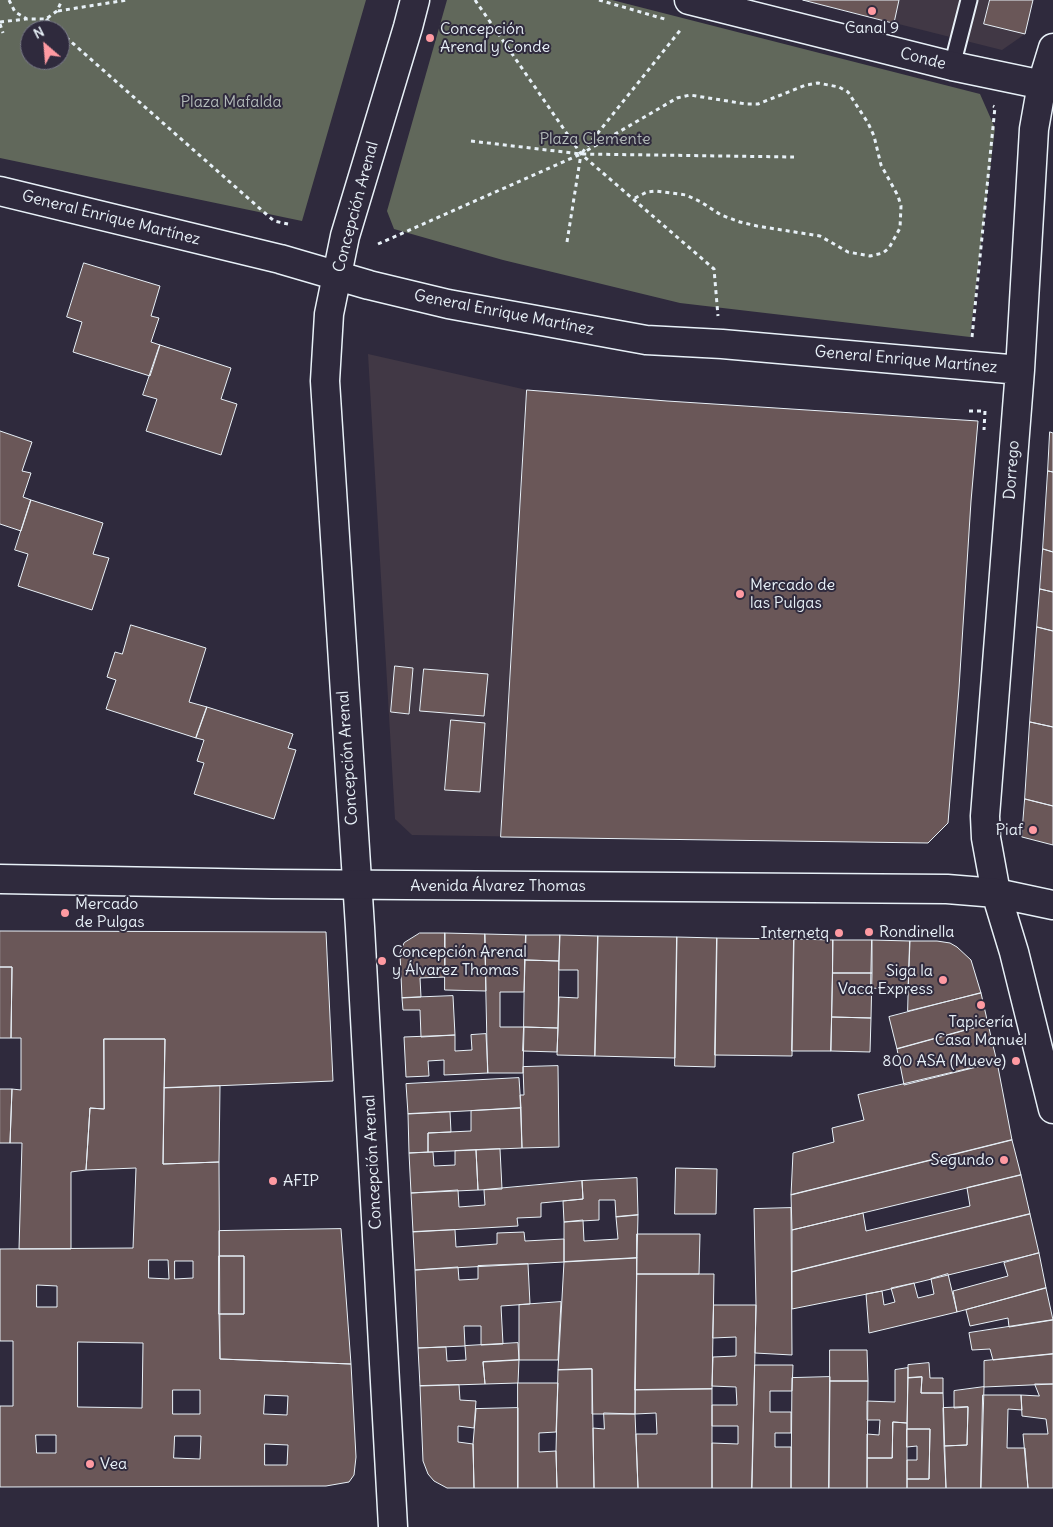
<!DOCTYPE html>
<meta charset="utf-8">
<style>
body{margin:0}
#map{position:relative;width:1053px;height:1527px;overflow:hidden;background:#2f2a3d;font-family:Delius,sans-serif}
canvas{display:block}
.north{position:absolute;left:20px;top:20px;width:50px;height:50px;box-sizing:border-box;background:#2f2a3d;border:1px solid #797a88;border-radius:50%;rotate:333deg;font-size:14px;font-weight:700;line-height:20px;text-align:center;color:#e8f1f8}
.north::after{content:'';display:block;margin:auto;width:18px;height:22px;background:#ff9aa2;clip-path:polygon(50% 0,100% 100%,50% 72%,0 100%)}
</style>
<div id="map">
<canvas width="1053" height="1527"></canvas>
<div class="north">N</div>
</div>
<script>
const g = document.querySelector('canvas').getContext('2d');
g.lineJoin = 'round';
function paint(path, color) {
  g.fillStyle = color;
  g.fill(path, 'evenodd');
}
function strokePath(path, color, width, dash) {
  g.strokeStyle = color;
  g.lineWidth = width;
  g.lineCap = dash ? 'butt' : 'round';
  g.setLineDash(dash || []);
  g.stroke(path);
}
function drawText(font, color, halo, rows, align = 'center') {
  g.font = font + ' Delius,sans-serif';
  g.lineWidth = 4;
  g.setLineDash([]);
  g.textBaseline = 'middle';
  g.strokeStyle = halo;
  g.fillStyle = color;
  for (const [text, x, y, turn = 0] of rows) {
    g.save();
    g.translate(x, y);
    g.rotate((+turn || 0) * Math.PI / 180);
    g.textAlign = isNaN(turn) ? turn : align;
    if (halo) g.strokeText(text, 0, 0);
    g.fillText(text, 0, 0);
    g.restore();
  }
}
const built = new Path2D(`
 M803,0H1033L1025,34L1002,50Z
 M368,354L527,390L667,401L978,421L948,823L928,843L412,835L395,819Z`);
const green = new Path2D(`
 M0,0H366L302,221L0,158ZM30,30H60V60H30Z
 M447,0H612L980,94L995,128L970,337L680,303L503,260L394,229L387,211Z`);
const building = new Path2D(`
 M803,0H899L894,23Z
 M990,0H1033L1025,34L984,24Z
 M84,263L160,286L151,316L159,318L151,342L160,345L150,376L73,352L82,322L67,317Z
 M160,345L231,368L221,399L237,404L221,455L146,431L157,399L143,395Z
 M527,390L667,401L978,421L971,501L959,688L948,823L928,843L501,837Z
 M0,431L32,442L22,471L31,473L23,497L31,500L21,531L0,524Z
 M1050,432L1053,433V472L1048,471Z
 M1048,471L1053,472V552L1043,549Z
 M31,500L103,523L93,554L109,558L92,610L18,586L28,554L15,550Z
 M1043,549L1053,552V592L1040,589Z
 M1040,589L1053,592V631L1037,627Z
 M131,625L206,648L189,702L207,707L196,738L106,709L116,680L107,677L115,652L122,654Z
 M1037,627L1053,631V727L1030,722Z
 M395,666L413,668L409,714L391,712Z
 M424,669L488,674L484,716L420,711Z
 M207,707L293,734L288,748L296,750L274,819L194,794L204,763L197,761L204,740L196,738Z
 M451,720L485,723L480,792L445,790Z
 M1030,722L1053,727V806L1025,799Z
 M1025,799L1053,806V845L1022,837Z
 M0,931L326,932L333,1081L164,1088L165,1039H104V1109L90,1108L86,1170L71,1172V1249H19L22,1143H10L12,1089L21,1090V1038H11L12,967H0Z
 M420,933H445V977L420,978L421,997L402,998L400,953L404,943Z
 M445,933L485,934L486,991L445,990Z
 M485,934L526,935L524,992H500V1027H524L523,1073H488Z
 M526,935H560L559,961L525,960Z
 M560,935L598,936L595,1056L557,1055L559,997L578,998V970H559Z
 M598,936L677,937L675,1058L595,1056Z
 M677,937L717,938L715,1067L675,1066Z
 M717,938L794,939L792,1056L715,1055Z
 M794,939L833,940L831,1051H792Z
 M833,940H872V973H833Z
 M872,940L910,941L908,990L871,988Z
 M910,941H937L950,943L957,947L971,960L981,993L908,1011Z
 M525,960L559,961L558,1028L524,1027Z
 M0,967H12L11,1038H0Z
 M833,973H872L871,1018L832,1017Z
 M981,993L988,1024L897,1049L889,1017Z
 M453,996L455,1035L421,1037L420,1010H403L402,998Z
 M832,1017L871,1018L870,1052L831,1051Z
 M988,1024L997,1062L904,1085L897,1049Z
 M524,1027L558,1028L557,1052L523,1051Z
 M486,1034L488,1073L444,1075V1060L428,1061L429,1076L406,1077L404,1037L455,1035V1051L472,1050L471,1035Z
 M104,1039H165L163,1164L219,1162L220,1359L351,1364L356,1457L354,1475L349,1482L326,1486L0,1487V1406H13V1341H0V1249L133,1248L136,1168L86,1170L90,1108L104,1109ZM149,1260H168L169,1279L149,1278ZM175,1261H193V1278L175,1279ZM37,1285L57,1286V1307H37ZM78,1342L143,1343L142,1408L78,1407ZM173,1390H200V1414H173ZM265,1395L288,1396L287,1415L264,1414ZM36,1435H56V1453H37ZM175,1436H201L200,1459L174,1458ZM265,1444L288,1445L287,1465H265Z
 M997,1062L1012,1140L791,1195L793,1153L834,1142L832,1128L864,1120L858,1095Z
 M558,1066L559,1147L522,1148L520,1095H524L523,1067Z
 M519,1078L521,1108L408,1114L406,1084Z
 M220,1086L219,1162L163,1164L164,1088Z
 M0,1089H12L10,1143H0Z
 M521,1108L522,1148L428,1152V1133L471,1131V1111Z
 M450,1112L451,1132L428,1133V1152L409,1153L408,1114Z
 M1012,1140L1021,1175L792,1230L791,1195Z
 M500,1149L502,1189L478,1190L476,1150Z
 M476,1150L478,1190L411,1193L409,1153L433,1152L434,1166L455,1165V1151Z
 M676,1168L717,1169L716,1214H675Z
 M1021,1175L1030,1214L792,1272V1230L863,1213L866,1231L970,1206L967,1188Z
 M637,1178L638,1215L616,1217L615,1200H599V1220L564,1222L563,1201L583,1199L582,1181Z
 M582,1181L583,1199L541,1203V1217L517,1218L518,1226L413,1232L411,1193L458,1190L459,1207L485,1205L484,1190Z
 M791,1208L792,1355L755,1353L756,1305L754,1209Z
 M1030,1214L1039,1253L882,1291L792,1309V1272Z
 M638,1215L637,1258L564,1262V1222L583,1220L584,1241L618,1239L616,1217Z
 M341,1229L351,1364L220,1359L219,1314H244V1256H219V1231Z
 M455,1230L456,1247L497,1244V1233L524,1232L525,1241L564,1239V1262L415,1270L413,1232Z
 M637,1234H700L699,1274H637Z
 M1039,1253L1046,1288L957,1312L953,1291L1008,1276L1004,1263Z
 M219,1256H244V1314H219Z
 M637,1258L635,1414H592V1369L558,1370L564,1262Z
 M528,1264L530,1304L501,1306L503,1344L481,1345V1326H464L465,1346L418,1348L415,1270L458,1267L459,1280L478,1279V1266Z
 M637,1274H714L712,1389L635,1390Z
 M948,1274L957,1312L869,1333L866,1294L882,1291L884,1305L895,1302L891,1288L914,1283L918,1298L934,1294L931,1279Z
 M1046,1288L1053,1320L1009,1327L1008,1318L970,1326L966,1310Z
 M561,1302L558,1360H519V1305Z
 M714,1305H756L752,1488H712V1443L738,1444V1426H712V1405H737L736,1387L712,1386L713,1357L736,1356V1337L713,1338Z
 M1053,1320V1354L993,1360L990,1349L972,1350L969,1333Z
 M518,1343L519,1360L483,1362L485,1384L420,1386L418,1348L446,1347L447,1361L466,1360L465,1346Z
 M830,1350H867L868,1381H830Z
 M1053,1354V1384L984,1387V1361Z
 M519,1360L518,1383L485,1384L483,1362Z
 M929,1363L930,1378H943V1393H921L922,1377L908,1378V1365Z
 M755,1365H793L792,1391H770V1412H791V1433H775V1447H791V1488H752Z
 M908,1368L907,1423L893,1422L892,1458H867V1434L879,1435L880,1420H867V1401L895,1402V1370Z
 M592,1369L594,1488H557L556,1451L558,1370Z
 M830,1377L829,1488H791L792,1378Z
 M922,1377L921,1393H943L946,1488H907V1479H929L930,1429H907L908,1378Z
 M830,1381H868L867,1488H829Z
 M518,1383H558L556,1432L539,1433V1452L556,1451L557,1488H518Z
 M1035,1384H1053V1488H1028L1023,1434H1048L1046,1419L1022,1416L1021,1395L1039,1396Z
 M459,1385L460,1400L476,1401L474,1428L458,1426V1442L473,1444L474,1488H447L434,1481L428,1474L423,1461L420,1386Z
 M984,1387L981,1488H946L944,1446L967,1445L968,1407L954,1408V1391Z
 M712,1389V1488H638L636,1434H657L656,1413L635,1414V1390Z
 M983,1395H1021L1022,1410L1008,1409L1007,1448H1025L1028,1488H981Z
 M968,1407L967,1445L944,1446L943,1408Z
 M518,1408V1488H474L473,1444L476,1409Z
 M604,1413L635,1414L638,1488H594L593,1428L604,1429Z
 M893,1422L907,1423V1488H867V1458H892Z
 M907,1429H930L929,1479H907V1460H917V1446L907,1447Z`);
const path = new Path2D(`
 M9,0L15,12L27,19H46L57,11L62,0
 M475,0L581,154L714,269L718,316
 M599,0L668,20
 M58,11L127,0
 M46,19L58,30
 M0,22L26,19
 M0,24L3,33
 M60,32L274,221L288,224
 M471,141L581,154L794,157
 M567,242L581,154L677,98L690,95L746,104H758L806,85L818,83L839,87L848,92L868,123L874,136L881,165L898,196L901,206L900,228L889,248L883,253L870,256L848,252L820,236L757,226L740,222L721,215L701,202L686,195L656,191L647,192L633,199
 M378,244L581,154L682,28
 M972,337L995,107L993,106
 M969,411H985L984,430`);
const service = new Path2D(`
 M952,66L969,0`);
const minor = new Path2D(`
 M689,0L952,66L1053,87
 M0,191L280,259L369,285L448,304L646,340L722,344L1020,370
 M996,893L986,838L985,816L1020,370L1034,129L1042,84L1053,48
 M393,1527L360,927L325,381L329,314L345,236L408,27L415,0`);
const secondary = new Path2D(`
 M0,879L272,884L947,889L996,893L1053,905
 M996,893L1014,952L1053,1109`);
const markers = [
 [872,11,5,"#ff9aa2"],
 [430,38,5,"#ff9aa2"],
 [740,594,5,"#ff9aa2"],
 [1033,830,5,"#ff9aa2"],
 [65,913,5,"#ff9aa2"],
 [869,932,5,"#ff9aa2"],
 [839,933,5,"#ff9aa2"],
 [382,961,5,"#ff9aa2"],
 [943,980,5,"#ff9aa2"],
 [981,1005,5,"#ff9aa2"],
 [1016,1061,5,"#ff9aa2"],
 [1004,1160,5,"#ff9aa2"],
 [273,1181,5,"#ff9aa2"],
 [90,1464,5,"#ff9aa2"]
];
const poiNames = [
 ["Canal 9",872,28,"center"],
 ["Concepción",440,29],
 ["Arenal y Conde",440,47],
 ["Mercado de",750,585],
 ["las Pulgas",750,603],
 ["Piaf",1023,830,"right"],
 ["Mercado",75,904],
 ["de Pulgas",75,922],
 ["Rondinella",879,932],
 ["Internetq",829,933,"right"],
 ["Concepción Arenal",392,952],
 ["y Álvarez Thomas",392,970],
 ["Siga la",933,971,"right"],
 ["Vaca Express",933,989,"right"],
 ["Tapicería",981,1022,"center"],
 ["Casa Manuel",981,1040,"center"],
 ["800 ASA (Mueve)",1006,1061,"right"],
 ["Segundo",994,1160,"right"],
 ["AFIP",283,1181],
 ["Vea",100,1464]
];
const streetNames = [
 ["Conde",923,59,14],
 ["Concepción Arenal",356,207,-75],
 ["General Enrique Martínez",111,218,14],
 ["General Enrique Martínez",504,313,11],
 ["General Enrique Martínez",906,360,5],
 ["Dorrego",1012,470,-86],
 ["Concepción Arenal",348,758,-94],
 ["Avenida Álvarez Thomas",498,886],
 ["Concepción Arenal",373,1162,-93]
];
const parkNames = [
 ["Plaza Mafalda",231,102],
 ["Plaza Clemente",595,139]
];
paint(built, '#413845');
paint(green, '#61685b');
paint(building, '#6a5758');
strokePath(building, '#e8f1f8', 1);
strokePath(service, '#e8f1f8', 19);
strokePath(minor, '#e8f1f8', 31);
strokePath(secondary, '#e8f1f8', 31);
strokePath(path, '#e8f1f8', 3, [4, 4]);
strokePath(service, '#2f2a3d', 15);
strokePath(minor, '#2f2a3d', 28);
strokePath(secondary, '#2f2a3d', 28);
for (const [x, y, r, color] of markers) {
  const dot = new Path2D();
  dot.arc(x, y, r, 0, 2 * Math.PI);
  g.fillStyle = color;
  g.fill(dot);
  strokePath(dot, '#2f2a3d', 2);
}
drawText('16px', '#e8f1f8', '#2f2a3d', poiNames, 'left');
drawText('16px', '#e8f1f8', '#2f2a3d', streetNames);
drawText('16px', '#b2bab9', '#2f2a3d', parkNames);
</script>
